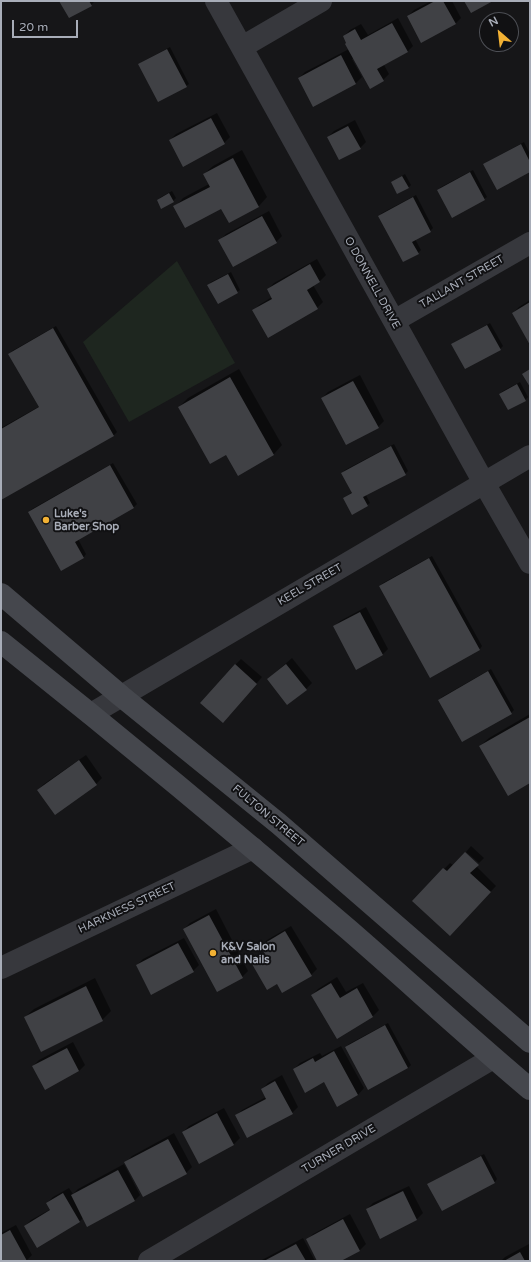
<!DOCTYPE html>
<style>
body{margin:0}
#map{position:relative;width:531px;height:1262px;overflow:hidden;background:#161618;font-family:"Varela Round",sans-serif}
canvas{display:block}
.frame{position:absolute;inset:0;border:2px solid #a8adb8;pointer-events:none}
.north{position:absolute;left:479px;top:12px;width:40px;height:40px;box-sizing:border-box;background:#111113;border:1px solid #4d4f55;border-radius:50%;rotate:332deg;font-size:11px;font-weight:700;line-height:16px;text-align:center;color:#a8adb8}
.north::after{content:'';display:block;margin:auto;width:14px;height:18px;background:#f2b134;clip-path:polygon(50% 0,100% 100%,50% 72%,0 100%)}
.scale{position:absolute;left:12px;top:20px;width:66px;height:18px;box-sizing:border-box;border:2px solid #a8adb8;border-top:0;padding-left:5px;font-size:12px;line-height:14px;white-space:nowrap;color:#a8adb8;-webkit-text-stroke:3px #111113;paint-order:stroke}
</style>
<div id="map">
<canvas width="531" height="1262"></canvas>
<div class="frame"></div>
<div class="north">N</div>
<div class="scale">20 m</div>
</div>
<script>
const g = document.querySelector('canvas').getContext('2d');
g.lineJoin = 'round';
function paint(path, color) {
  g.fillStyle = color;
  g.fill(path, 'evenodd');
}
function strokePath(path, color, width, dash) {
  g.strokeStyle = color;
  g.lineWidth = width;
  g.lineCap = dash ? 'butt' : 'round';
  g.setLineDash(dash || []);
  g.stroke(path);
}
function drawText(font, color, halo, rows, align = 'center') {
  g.font = font + ' "Varela Round",sans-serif';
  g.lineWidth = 4;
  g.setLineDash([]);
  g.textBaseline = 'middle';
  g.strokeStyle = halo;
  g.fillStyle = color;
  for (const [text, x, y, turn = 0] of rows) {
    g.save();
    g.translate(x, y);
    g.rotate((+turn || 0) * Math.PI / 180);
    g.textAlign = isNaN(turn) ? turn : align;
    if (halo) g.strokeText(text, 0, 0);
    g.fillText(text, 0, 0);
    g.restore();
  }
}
const green = new Path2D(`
 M177,261L235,363L129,422L83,342Z`);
const shadow = new Path2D(`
 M61,1H93L94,2L91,5Z
 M431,1H452L461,18L455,24L408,16L414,10Z
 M398,18L413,46L407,52L384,65L389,74L383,80L354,58L352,59L362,77L356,83L314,105L299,78L305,72L349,49L344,36L350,30L361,24L368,35Z
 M170,47L189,84L186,86L139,65L142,62Z
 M217,113L230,137L224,143L170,140L176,134Z
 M355,120L366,142L360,148L328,137L334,131Z
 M524,142L530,154V171L487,162Z
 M242,150L267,197L259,206L229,222L221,207H175L183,198L209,184L204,174L213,166Z
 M473,170L487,197L484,199L438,190L441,187Z
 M405,174L411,185L408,188L392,182Z
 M172,191L176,198L173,201L158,200L161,197Z
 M416,195L433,228L430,231L415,239L421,250L418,253L379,216L382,213Z
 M269,211L282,236L276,242L220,240L226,234Z
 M317,259L326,275L320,281L313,285L323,302L317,308L253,311L259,305L272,297L268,289L274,283Z
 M231,272L240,290L237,292L209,285L211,282Z
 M530,300V343L513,313L519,307Z
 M490,323L503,346L500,349L452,344L455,342Z
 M56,326L117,432L114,435L1,499V428L40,406L10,354L12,351Z
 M239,369L282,445L274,454L238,474L226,454L179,407L188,398Z
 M360,375L384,421L378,427L322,398L328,392Z
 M520,382L528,397L525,400L500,394L503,391Z
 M394,444L408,471L405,474L366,495L370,503L367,505L344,498L352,492L342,473L345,470Z
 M113,463L137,504L134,507L78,539L86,554L84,557L62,570L29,512L32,509Z
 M432,556L482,646L480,649L380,586L383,583Z
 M366,607L388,649L382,655L334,627L340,621Z
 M292,658L312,683L306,689L268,679Z
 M241,659L262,677L229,716L235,665Z
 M491,669L514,710L511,713L439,700L442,697Z
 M530,714V782L480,746L489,738Z
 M86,755L102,778L96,784L38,790L44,784Z
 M471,846L484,858L479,863L466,852Z
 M450,863L453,865L476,866L496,886L450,935L414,900Z
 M216,909L248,971L242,977L184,929L190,923Z
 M291,926L317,969L311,975L277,983L253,964L259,958L266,954L261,946L267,940Z
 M184,938L199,965L193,971L137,965L143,959Z
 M337,977L346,992L363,983L379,1010L373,1016L337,1037L312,995L318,989Z
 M95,978L111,1011L102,1020L25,1017L34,1009Z
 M388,1023L411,1065L408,1068L346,1047L349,1044Z
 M73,1042L85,1065L79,1071L33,1066L39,1060Z
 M341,1046L364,1088L358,1095L337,1105L324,1081L294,1069L300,1063L320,1053L322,1056Z
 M282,1075L298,1107L292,1113L236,1116L242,1110L266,1097L262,1089L268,1083Z
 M224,1108L240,1138L234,1144L199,1162L183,1132L189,1126Z
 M174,1133L192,1167L186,1173L126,1162L132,1156Z
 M484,1154L497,1179L495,1182L429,1184L431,1182Z
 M124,1164L140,1195L134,1201L84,1217L80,1221L25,1226L31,1220L51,1209L47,1203L53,1197L69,1188L73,1194L78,1189Z
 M409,1186L423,1213L417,1219L380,1237L367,1209L373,1203Z
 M350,1214L366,1244L360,1250L339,1261H318L307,1240L313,1234Z
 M16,1225L32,1255L26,1261H1V1233Z
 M303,1238L315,1261H260Z
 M529,1244L530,1261H501L505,1257Z`);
const building = new Path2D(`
 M59,1H89L92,6L69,18Z
 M435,1H443L456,24L421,43L407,16Z
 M464,1H493L471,13Z
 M392,23L408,52L377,69L384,81L370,89L345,44L346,43L343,36L355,29L361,40Z
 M167,49L187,87L158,102L138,64Z
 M341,55L356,84L313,107L298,78Z
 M211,118L225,144L183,167L169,140Z
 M348,126L361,149L339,160L327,137Z
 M521,144L530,162V172L497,190L483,164Z
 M233,158L259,207L229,223L221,209L185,228L173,206L210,187L203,174Z
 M470,172L485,200L452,218L437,190Z
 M402,176L409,188L397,194L391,182Z
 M169,193L174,202L161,209L157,200Z
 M413,197L431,232L412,242L419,254L403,262L378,216Z
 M262,216L277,243L233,267L218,240Z
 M310,264L320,282L307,290L318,309L268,338L252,310L272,299L267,289Z
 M228,274L238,293L218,304L207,285Z
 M530,302V345L512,313Z
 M487,325L501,350L465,369L451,344Z
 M53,328L114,436L1,500V429L39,407L8,354Z
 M530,369V387L522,374Z
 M230,377L274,455L238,476L226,455L210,464L178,407Z
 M353,381L379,428L346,445L321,398Z
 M517,384L526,401L508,410L499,394Z
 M391,446L406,475L363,497L368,506L352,515L343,498L352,493L341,473Z
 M110,465L134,508L75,542L84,558L61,571L28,512Z
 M429,558L480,650L430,678L379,586Z
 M360,612L383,655L356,670L333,626Z
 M235,664L257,684L223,723L200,703Z
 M286,664L307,690L287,705L267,679Z
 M488,671L512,714L462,742L438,700Z
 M530,717V783L508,796L479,746Z
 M79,760L97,785L55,815L37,790Z
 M465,852L479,865L470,873L491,892L450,936L412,901L443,868L447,871Z
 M209,915L243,978L217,992L183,929Z
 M285,931L312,976L282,993L277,984L267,990L252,964L266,956L260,946Z
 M178,943L194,972L151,995L136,965Z
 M331,983L340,998L357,988L373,1017L337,1039L311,995Z
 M86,986L103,1021L41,1052L24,1017Z
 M385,1025L408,1068L368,1090L345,1047Z
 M67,1048L79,1071L45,1090L32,1066Z
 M334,1051L358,1095L337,1107L324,1082L305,1093L293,1069L313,1058L315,1062Z
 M275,1081L293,1114L247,1138L235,1115L266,1099L261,1089Z
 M217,1113L234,1145L199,1164L182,1132Z
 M168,1139L187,1174L143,1197L124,1162Z
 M481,1156L495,1183L442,1211L427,1184Z
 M118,1170L135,1201L87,1227L71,1195Z
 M403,1191L417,1220L380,1239L366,1209Z
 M63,1193L80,1222L37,1248L24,1226L50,1210L46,1203Z
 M343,1219L360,1251L341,1261H317L306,1239Z
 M10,1230L27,1261H1V1235Z
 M296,1244L306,1261H264Z
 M520,1252L525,1261H504Z`);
const street = new Path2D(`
 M216,1L484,483L530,563
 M242,47L321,1
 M394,321L530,243
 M91,714L530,456
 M1,968L253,848
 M149,1261L493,1058`);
const secondary = new Path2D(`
 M1,594L121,696L279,824L530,1042
 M1,642C119,736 235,832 349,930C410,983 468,1037 530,1089`);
const markers = [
 [46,520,4,"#f2b134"],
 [213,953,4,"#f2b134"]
];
const streetNames = [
 ["TALLANT STREET",462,282,-30],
 ["O DONNELL DRIVE",372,283,61],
 ["KEEL STREET",310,585,-30],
 ["FULTON STREET",268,816,40],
 ["HARKNESS STREET",127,908,-25],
 ["TURNER DRIVE",339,1149,-31]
];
const poiNames = [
 ["Luke's",54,514],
 ["Barber Shop",54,527],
 ["K&V Salon",221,947],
 ["and Nails",221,960]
];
paint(green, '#1e261f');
paint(shadow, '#0007');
paint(building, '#404145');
strokePath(street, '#37383d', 22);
strokePath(secondary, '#45474d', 22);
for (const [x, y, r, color] of markers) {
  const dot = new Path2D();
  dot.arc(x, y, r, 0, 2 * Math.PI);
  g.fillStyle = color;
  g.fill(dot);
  strokePath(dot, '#111113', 1.5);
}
drawText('11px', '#a8adb8', '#111113', streetNames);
drawText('bold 11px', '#a8adb8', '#111113', poiNames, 'left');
</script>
